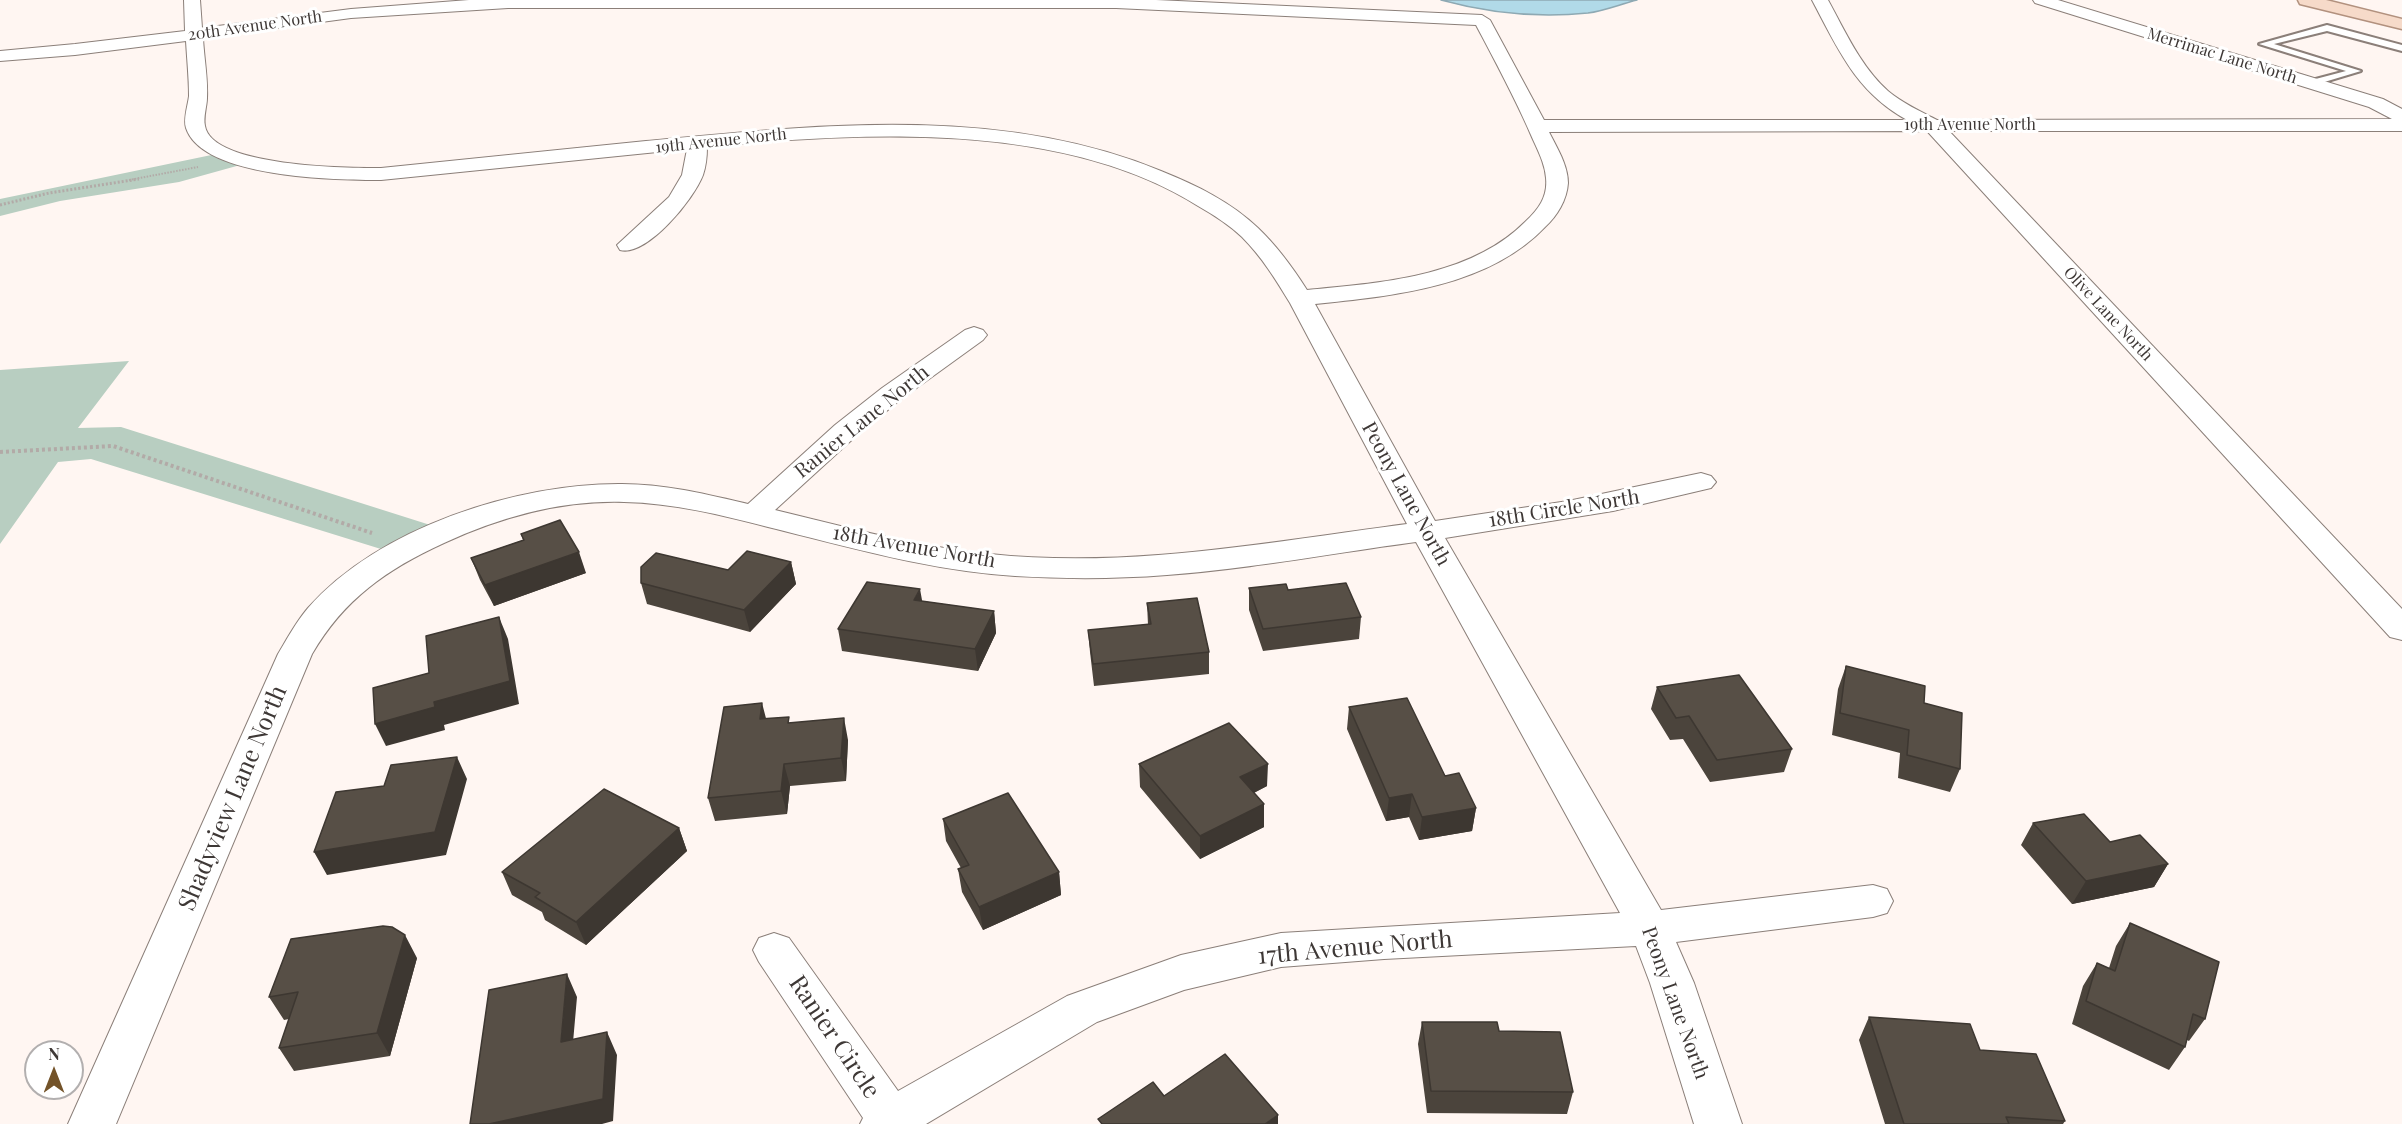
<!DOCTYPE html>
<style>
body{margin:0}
#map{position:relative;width:2402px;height:1124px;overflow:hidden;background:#fff6f2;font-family:"Playfair Display",serif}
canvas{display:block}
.north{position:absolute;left:24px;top:1040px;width:60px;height:60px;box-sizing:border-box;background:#fff;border:2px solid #b2afaf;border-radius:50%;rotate:0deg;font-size:16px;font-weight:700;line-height:24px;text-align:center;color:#3e3836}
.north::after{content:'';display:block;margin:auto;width:21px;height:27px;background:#735329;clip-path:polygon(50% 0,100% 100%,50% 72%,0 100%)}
</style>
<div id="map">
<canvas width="2402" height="1124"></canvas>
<div class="north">N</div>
</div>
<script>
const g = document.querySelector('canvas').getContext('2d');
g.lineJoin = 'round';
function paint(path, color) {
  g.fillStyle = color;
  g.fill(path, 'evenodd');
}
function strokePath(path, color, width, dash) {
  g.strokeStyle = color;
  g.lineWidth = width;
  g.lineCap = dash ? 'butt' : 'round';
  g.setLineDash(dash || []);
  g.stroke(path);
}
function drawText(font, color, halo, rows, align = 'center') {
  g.font = font + ' "Playfair Display",serif';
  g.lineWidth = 6;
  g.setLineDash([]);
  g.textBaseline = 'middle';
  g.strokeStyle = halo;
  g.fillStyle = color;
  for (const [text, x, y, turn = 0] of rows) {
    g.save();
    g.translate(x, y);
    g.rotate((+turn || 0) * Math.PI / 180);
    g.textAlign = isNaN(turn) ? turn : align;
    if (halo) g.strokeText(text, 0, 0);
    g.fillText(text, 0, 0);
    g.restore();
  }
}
const green = new Path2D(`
 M221,153L251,162L179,182L60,201L0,216V199Z
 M129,361L78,428L121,427L446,530L397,554L91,459L58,462L0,544V370Z`);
const water = new Path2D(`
 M1441,0H1637C1621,4 1604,11 1588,13C1539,18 1488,13 1441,0Z`);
const pathFar2 = new Path2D(`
 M129,180L198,167`);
const pathFar1 = new Path2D(`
 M0,205L49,193L139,179`);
const path = new Path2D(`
 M0,452L113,446L372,533`);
const lane = new Path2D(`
 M2327,25L2402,45V51L2327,31L2274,44L2361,71L2311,86L2306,83L2308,81L2346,71L2259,44Z`);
const street = new Path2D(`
 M184,0H200L202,28L351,9L469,0H1156L1482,15L1490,20L1544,120H1907C1856,92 1838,49 1812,0H1828C1845,31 1861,67 1888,91C1902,103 1920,111 1937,120L2392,119L2369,107L2035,3L2033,0H2058L2383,99L2402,109V131H1949L2402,609V640L2390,637L1927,131L1549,132C1557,148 1568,165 1568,183C1567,200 1557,216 1545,227C1488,287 1393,296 1315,304L1435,521L1568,501L1701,473L1711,476L1716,482L1711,488L1613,511L1445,538L1661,910L1873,885L1887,889L1893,901L1887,913L1873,917L1676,942L1694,983L1742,1124H1694L1650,983L1636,946L1384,959L1281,967L1184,990L1097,1022L926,1124H860L863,1118L759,962L753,950L759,938L774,933L789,938L898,1091L1067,996L1181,955L1281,933L1620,913L1416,542C1333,553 1250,569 1167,575C1116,579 1065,579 1015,576C931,571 849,547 768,527C721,515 674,503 624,502C561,500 501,517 444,543C387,569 344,599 312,654L116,1124H68L278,654C287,639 296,622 308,608C378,528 517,483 622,484C665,484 706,494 748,504L835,425L882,388L965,330L974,327L983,330L987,335L983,340L900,400L855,437L775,510C846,527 917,547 990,554C1130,569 1268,542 1407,524L1290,303C1276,280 1262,257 1242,237C1229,225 1214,215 1198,206C1062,120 861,132 707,147C707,157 706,166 703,175C694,199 647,257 620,250L617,245L669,197L682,175L687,149L381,180C336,180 202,178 186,128C183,119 188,105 189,96C189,78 187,59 186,41L75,55L0,61V51L75,44L185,31ZM508,8H1116L1476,25C1495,61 1515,98 1531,135C1537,149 1545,163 1546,178C1548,197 1538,210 1525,222C1470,277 1380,283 1307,290C1293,268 1277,246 1258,228C1231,202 1196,185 1161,171C999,104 816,125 646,141C557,150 469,159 381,168C348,168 212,167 205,126C203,117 207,106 207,98C208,78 204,58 203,38L351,18Z`);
const primary = new Path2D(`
 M2298,0H2326L2402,19V29L2300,4Z`);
const wall = new Path2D(`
 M521,534L586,573L494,606L480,580L471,558L523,540Z
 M791,562L796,584L750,632L647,604L641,583L728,570Z
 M1249,588L1361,617L1359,639L1263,651L1249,610Z
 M922,601L994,611L996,633L978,671L842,651L838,629Z
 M1147,603L1209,652V674L1094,686L1090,652L1088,630L1148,625Z
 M1846,666L1924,703L1960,769L1950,792L1898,778L1900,753L1832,735L1838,689Z
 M1657,687L1792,749L1784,772L1710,782L1683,739L1670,740L1651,709Z
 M1349,707L1445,776L1476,808L1472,831L1419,840L1409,817L1386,821L1347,729Z
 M766,719L790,723L848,740L846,781L790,786L787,814L715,821L708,798Z
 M1139,764L1267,786L1254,793L1264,804V827L1200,859L1140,787Z
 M943,819L1059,872L1061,895L983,930L962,892L958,869L961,868L946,841Z
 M2033,823L2110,842L2168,864L2154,887L2072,904L2021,845Z
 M679,828L687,851L586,945L545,920L542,912L512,895L502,872Z
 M2130,923L2205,1019L2189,1041L2187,1040L2185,1047L2169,1070L2072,1024L2083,986L2097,963L2109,968L2116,946Z
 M417,958L390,1056L294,1071L279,1048L289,1019L284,1020L269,997Z
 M1869,1017L2065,1121L2063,1124H1885L1859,1040Z
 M1422,1022L1499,1031L1573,1092L1567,1114L1427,1113L1418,1044Z`);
const shadedWall = new Path2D(`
 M579,552L586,573L494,606L485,585Z
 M791,562L796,584L750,632L744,610Z
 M920,589L924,611L914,600Z
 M994,611L996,633L978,671L975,649Z
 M499,617L508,639L519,704L444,725L445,730L386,746L375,724L434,702Z
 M762,703L768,726L760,719Z
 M844,718L848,740L846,781L841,758Z
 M457,757L467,779L446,855L327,875L314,852Z
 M784,764L790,786L787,814L781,791Z
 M1268,764L1267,786L1239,800L1240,777Z
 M1412,794L1409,817L1386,821L1389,798Z
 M1264,804V827L1200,859V836Z
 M1476,808L1472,831L1419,840L1422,817Z
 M679,828L687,851L586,945L576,922Z
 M2168,864L2154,887L2072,904L2086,881Z
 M1059,872L1061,895L983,930L979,907Z
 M405,935L417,958L390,1056L377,1033Z
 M567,974L577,997L571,1065L561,1042Z
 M607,1032L617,1055L613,1121L602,1124H489Z
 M1278,1115V1124H1265Z`);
const building = new Path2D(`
 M560,520L579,552L485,585L471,558L524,540L521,534Z
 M747,551L791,562L744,610L641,583V567L656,553L728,570Z
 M867,582L920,589L914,600L994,611L975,649L838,629Z
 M1346,583L1361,617L1263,629L1249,588L1286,584L1288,590Z
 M1197,598L1209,652L1093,664L1088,630L1151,624L1147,603Z
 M499,617L510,681L434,702L435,707L375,724L373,688L429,673L426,636Z
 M1846,666L1925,686L1924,703L1962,713L1960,769L1907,755L1909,730L1840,713Z
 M1739,675L1792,749L1717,760L1689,716L1676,718L1657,687Z
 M1407,698L1445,776L1459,773L1476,808L1422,817L1412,794L1389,798L1349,707Z
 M762,703L760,719L789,717L788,723L844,718L841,758L784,764L781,791L708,798L724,707Z
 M1229,723L1268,764L1240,777L1264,804L1200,836L1139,764Z
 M457,757L435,832L314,852L336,792L384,786L391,765Z
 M604,789L679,828L576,922L535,897L540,893L502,872Z
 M1008,793L1059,872L979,907L958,869L969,865L943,819Z
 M2084,814L2110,842L2140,835L2168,864L2086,881L2033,823Z
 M2130,923L2219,962L2205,1019L2193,1014L2185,1047L2086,1001L2097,963L2115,971Z
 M383,926L392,927L405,935L377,1033L279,1048L298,992L269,997L291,939Z
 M567,974L561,1042L607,1032L603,1099L489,1124H470L489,990Z
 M1869,1017L1970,1024L1980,1050L2036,1054L2065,1121L2006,1117L2009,1124H1904Z
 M1422,1022H1497L1499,1031L1560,1032L1573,1092L1431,1091Z
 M1225,1054L1278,1115L1265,1124H1102L1098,1119L1153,1082L1164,1096Z`);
const farStreetnames = [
 ["20th Avenue North",255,26,-8],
 ["Merrimac Lane North",2222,56,17],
 ["19th Avenue North",1970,125],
 ["19th Avenue North",721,141,-6],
 ["Olive Lane North",2108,314,47]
];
const streetNames = [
 ["Ranier Lane North",862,422,-39],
 ["Peony Lane North",1406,494,61],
 ["18th Circle North",1564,509,-9],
 ["18th Avenue North",914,547,10],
 ["Peony Lane North",1675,1003,70]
];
const nearStreetnames = [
 ["Shadyview Lane North",233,798,-67],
 ["17th Avenue North",1355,948,-5],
 ["Ranier Circle",834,1037,56]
];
paint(green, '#b8cec1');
paint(water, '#b1dae8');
strokePath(water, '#8ea9b3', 1.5);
strokePath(lane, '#8b7f79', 4);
strokePath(street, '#8b7f79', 2);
strokePath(primary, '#b2917e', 3);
strokePath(pathFar2, '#b2aaa7', 2, [1.5, 1.5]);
strokePath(pathFar1, '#b2aaa7', 3, [2, 2]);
strokePath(path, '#b2aaa7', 4, [3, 3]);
paint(lane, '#fff');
paint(street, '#fff');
paint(primary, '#f6dac9');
paint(wall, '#4b443c');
paint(shadedWall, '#3d3731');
paint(building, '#574f46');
strokePath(building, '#3d3731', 1.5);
drawText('16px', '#3e3836', '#fff', farStreetnames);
drawText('20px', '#3e3836', '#fff', streetNames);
drawText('24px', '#3e3836', '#fff', nearStreetnames);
</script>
